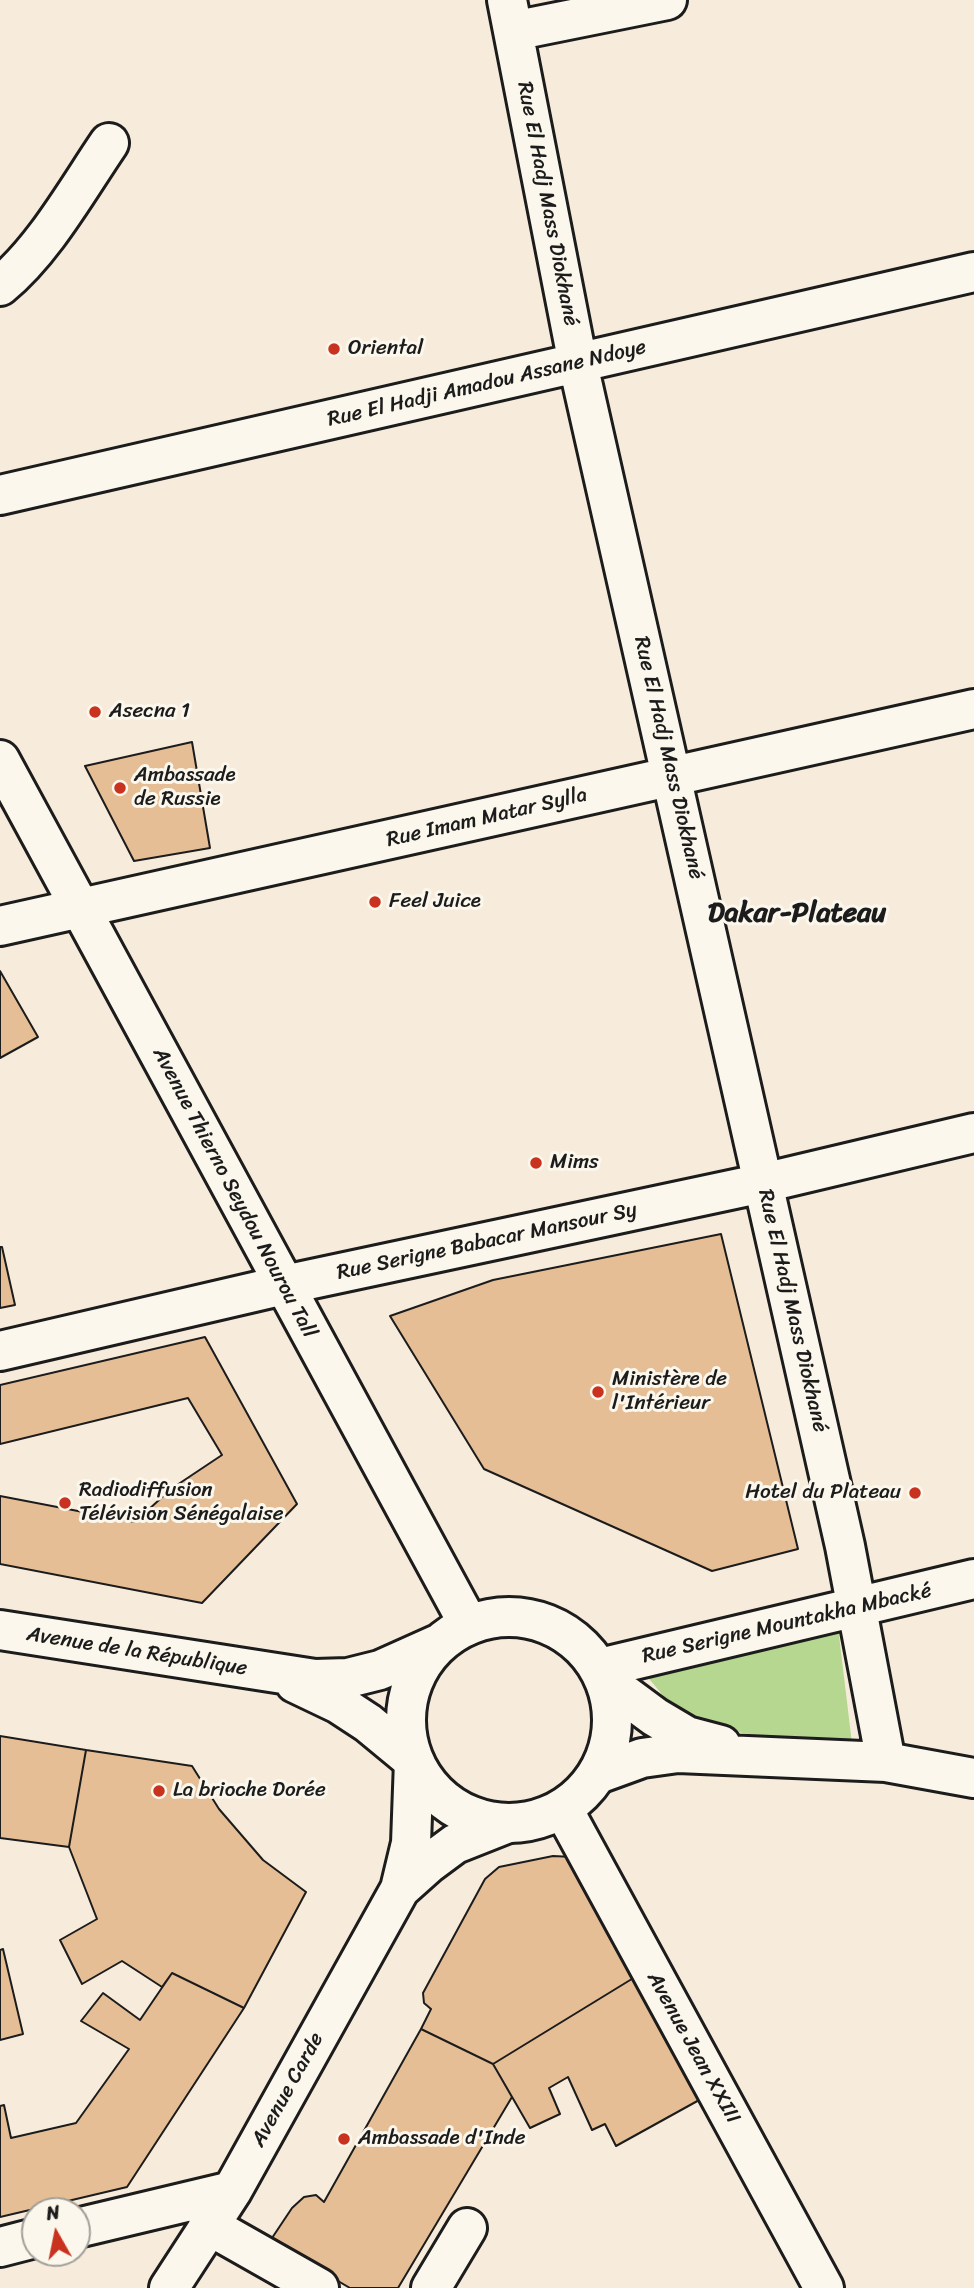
<!DOCTYPE html>
<meta charset="utf-8">
<style>
body{margin:0}
#map{position:relative;width:974px;height:2288px;overflow:hidden;background:#f7ecdb;font-family:Sriracha,sans-serif}
canvas{display:block}
.north{position:absolute;left:21px;top:2197px;width:70px;height:70px;box-sizing:border-box;background:#fbf7ec;border:2px solid #a29f99;border-radius:50%;rotate:351deg;font-size:19px;font-weight:700;line-height:28px;text-align:center;color:#1c1c1c}
.north::after{content:'';display:block;margin:auto;width:24px;height:32px;background:#c8321e;clip-path:polygon(50% 0,100% 100%,50% 72%,0 100%)}
</style>
<div id="map">
<canvas width="974" height="2288"></canvas>
<div class="north">N</div>
</div>
<script>
const g = document.querySelector('canvas').getContext('2d');
g.lineJoin = 'round';
function paint(path, color) {
  g.fillStyle = color;
  g.fill(path, 'evenodd');
}
function strokePath(path, color, width, dash) {
  g.strokeStyle = color;
  g.lineWidth = width;
  g.lineCap = dash ? 'butt' : 'round';
  g.setLineDash(dash || []);
  g.stroke(path);
}
function drawText(font, color, halo, rows, align = 'center') {
  g.font = font + ' Sriracha,sans-serif';
  g.lineWidth = 6;
  g.setLineDash([]);
  g.textBaseline = 'middle';
  g.strokeStyle = halo;
  g.fillStyle = color;
  for (const [text, x, y, turn = 0] of rows) {
    g.save();
    g.translate(x, y);
    g.rotate((+turn || 0) * Math.PI / 180);
    g.textAlign = isNaN(turn) ? turn : align;
    if (halo) g.strokeText(text, 0, 0);
    g.fillText(text, 0, 0);
    g.restore();
  }
}
const green = new Path2D(`
 M838,1627L853,1752L720,1729L674,1709L646,1675Z`);
const building = new Path2D(`
 M192,742L210,848L134,861L85,766Z
 M0,971L38,1037L0,1058Z
 M721,1234L798,1549L712,1571L484,1469L390,1316L493,1280Z
 M0,1247H2L15,1305L0,1308Z
 M205,1337L297,1504L202,1603L0,1564V1496L135,1522L171,1489L222,1455L188,1398L0,1444V1385Z
 M0,1736L86,1750L69,1847L0,1838Z
 M86,1750L192,1766L219,1809L263,1860L306,1892L244,2008L172,1973L162,1987L122,1961L82,1984L60,1940L97,1919L69,1847Z
 M553,1856L573,1857L640,1974L493,2064L421,2029L431,2009L424,2003L423,1993L485,1879L499,1867Z
 M3,1949L23,2034L0,2040V1950Z
 M172,1973L244,2008L127,2187L0,2217V2106L4,2105L11,2138L76,2123L129,2049L81,2021L103,1993L140,2020Z
 M640,1974L701,2099L616,2146L605,2124L592,2130L568,2077L549,2088L560,2114L530,2128L493,2064Z
 M421,2029L493,2064L512,2097L398,2288H350L270,2241L292,2208L304,2197L316,2195L324,2202Z`);
const minor = new Path2D(`
 M507,0L578,364L845,1546L886,1762
 M513,31L667,0
 M0,286C44,250 77,190 109,143
 M0,495L974,272
 M0,926L974,709
 M0,1351L284,1285L763,1183L974,1133
 M600,1668L974,1579
 M605,1680L655,1717L687,1736L721,1745
 M598,1774L642,1758L678,1753L886,1762L974,1778
 M400,1889L428,1864L455,1844L508,1823
 M208,2225L319,2288
 M77,2228L232,2191
 M0,2247L35,2238
 M169,2288L232,2191L400,1889L411,1843L414,1761
 M431,2288L467,2228`);
const major = new Path2D(`
 M0,760L469,1625
 M406 1720a103 103 0 1 1 206 0a103 103 0 1 1-206 0Z
 M0,1630L315,1679L348,1678L380,1670L438,1644
 M295,1683L339,1704L368,1723L414,1761
 M563,1809L824,2288`);
const markers = [
 [334,349,7,"#c8321e"],
 [95,712,7,"#c8321e"],
 [120,788,7,"#c8321e"],
 [375,902,7,"#c8321e"],
 [536,1163,7,"#c8321e"],
 [598,1392,7,"#c8321e"],
 [915,1493,7,"#c8321e"],
 [65,1503,7,"#c8321e"],
 [159,1791,7,"#c8321e"],
 [344,2139,7,"#c8321e"]
];
const streetNames = [
 ["Rue El Hadj Mass Diokhané",547,204,79],
 ["Rue El Hadji Amadou Assane Ndoye",487,384,-13],
 ["Rue El Hadj Mass Diokhané",668,758,77],
 ["Rue Imam Matar Sylla",487,818,-13],
 ["Avenue Thierno Seydou Nourou Tall",234,1193,62],
 ["Rue Serigne Babacar Mansour Sy",487,1242,-12],
 ["Rue El Hadj Mass Diokhané",792,1311,77],
 ["Rue Serigne Mountakha Mbacké",787,1624,-13],
 ["Avenue de la République",137,1652,9],
 ["Avenue Jean XXIII",693,2048,61],
 ["Avenue Carde",288,2090,-61]
];
const poiNames = [
 ["Oriental",348,349],
 ["Asecna 1",109,712],
 ["Ambassade",134,776],
 ["de Russie",134,800],
 ["Feel Juice",389,902],
 ["Mims",550,1163],
 ["Ministère de",612,1380],
 ["l'Intérieur",612,1404],
 ["Radiodiffusion",79,1491],
 ["Télévision Sénégalaise",79,1515],
 ["Hotel du Plateau",901,1493,"right"],
 ["La brioche Dorée",173,1791],
 ["Ambassade d'Inde",358,2139]
];
const districtNames = [
 ["Dakar-Plateau",797,914]
];
paint(green, '#b5d790');
paint(building, '#e6be96');
strokePath(building, '#1c1c1c', 2);
strokePath(minor, '#1c1c1c', 44);
strokePath(major, '#1c1c1c', 44);
strokePath(minor, '#fbf7ec', 38);
strokePath(major, '#fbf7ec', 38);
for (const [x, y, r, color] of markers) {
  const dot = new Path2D();
  dot.arc(x, y, r, 0, 2 * Math.PI);
  g.fillStyle = color;
  g.fill(dot);
  strokePath(dot, '#fbf7ec', 2.5);
}
drawText('21px', '#1c1c1c', '#fbf7ec', streetNames);
drawText('21px', '#1c1c1c', '#fbf7ec', poiNames, 'left');
drawText('bold 28px', '#1c1c1c', '#fbf7ec', districtNames);
</script>
